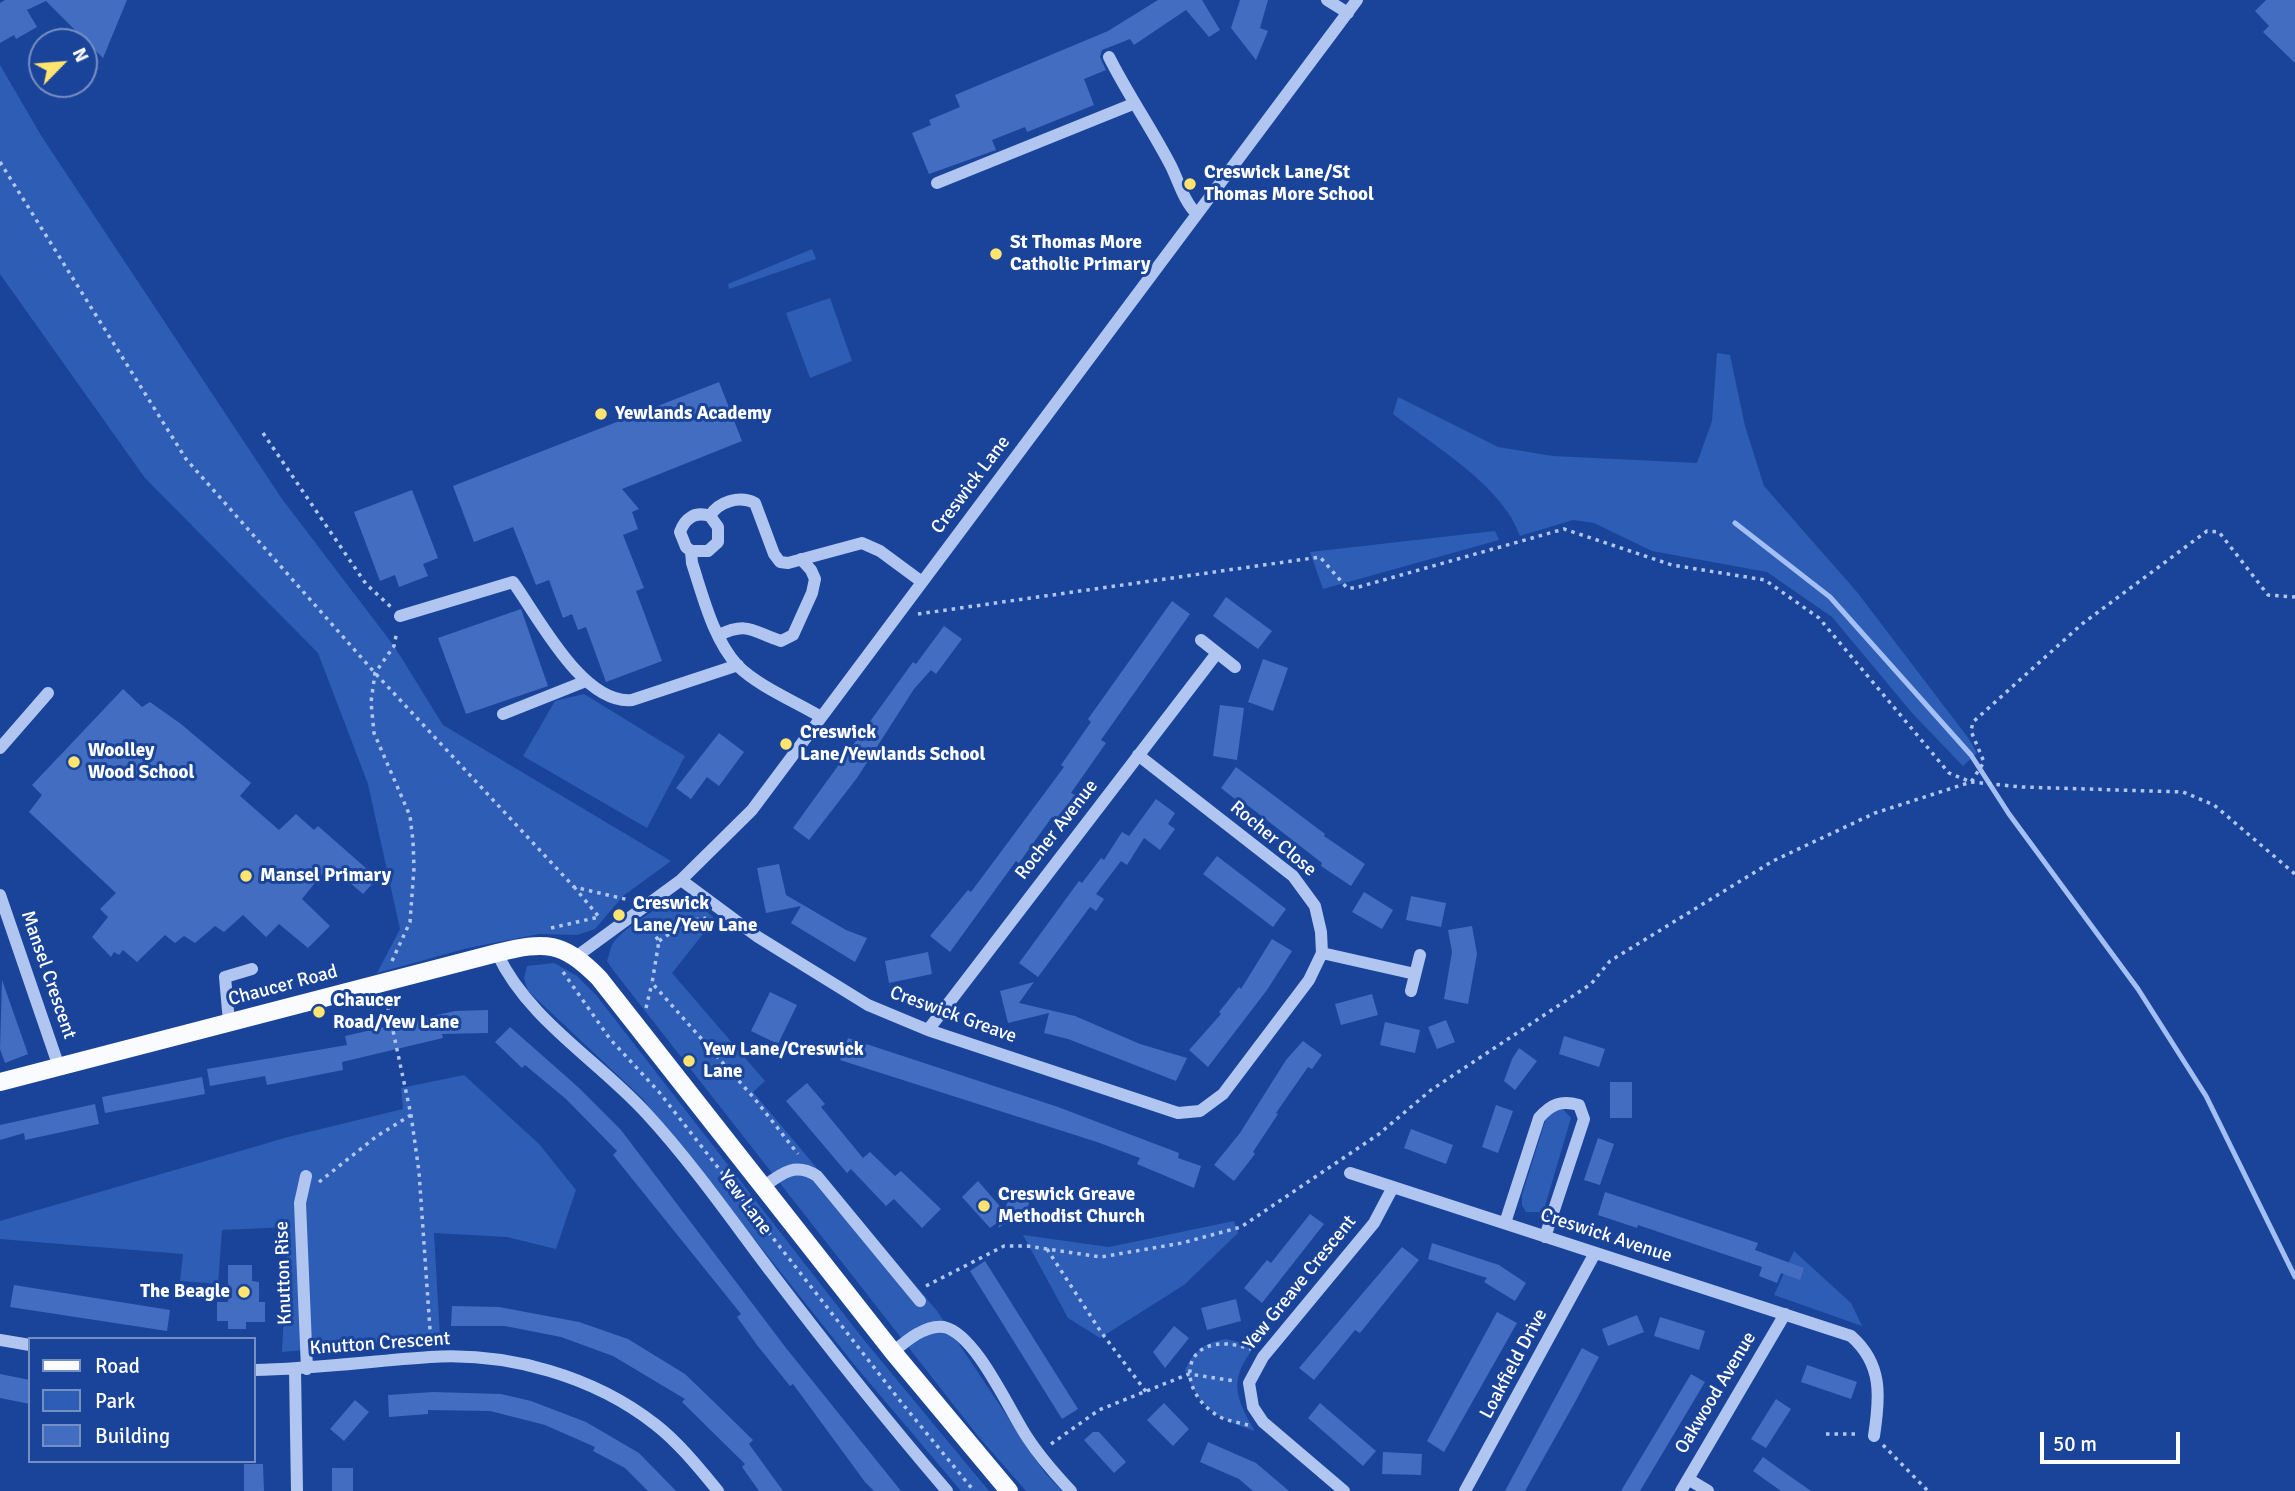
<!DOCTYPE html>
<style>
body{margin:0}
#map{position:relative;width:2295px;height:1491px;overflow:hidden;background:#1a4499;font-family:Signika,sans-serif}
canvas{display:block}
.legend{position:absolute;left:28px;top:1337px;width:228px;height:126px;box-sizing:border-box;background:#1a4499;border:2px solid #768fc2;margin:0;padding:9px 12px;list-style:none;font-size:21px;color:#fff}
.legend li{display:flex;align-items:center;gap:14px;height:35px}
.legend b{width:35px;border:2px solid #768fc2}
.north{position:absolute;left:28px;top:28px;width:70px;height:70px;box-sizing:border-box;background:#1a4499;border:2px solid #768fc2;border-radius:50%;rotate:65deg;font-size:19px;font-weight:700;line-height:28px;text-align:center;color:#fff}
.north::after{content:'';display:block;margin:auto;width:24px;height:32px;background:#ffe56f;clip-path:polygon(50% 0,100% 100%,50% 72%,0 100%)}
.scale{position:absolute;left:2040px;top:1432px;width:140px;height:32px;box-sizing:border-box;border:4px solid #fff;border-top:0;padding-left:9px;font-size:21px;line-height:24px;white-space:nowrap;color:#fff;-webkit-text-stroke:5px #1a4499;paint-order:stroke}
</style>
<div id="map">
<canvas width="2295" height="1491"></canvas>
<ul class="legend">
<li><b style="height:9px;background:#f9fbff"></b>Road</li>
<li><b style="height:19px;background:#2e5db6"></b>Park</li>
<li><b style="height:19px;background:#436dc0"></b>Building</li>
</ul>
<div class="north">N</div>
<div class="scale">50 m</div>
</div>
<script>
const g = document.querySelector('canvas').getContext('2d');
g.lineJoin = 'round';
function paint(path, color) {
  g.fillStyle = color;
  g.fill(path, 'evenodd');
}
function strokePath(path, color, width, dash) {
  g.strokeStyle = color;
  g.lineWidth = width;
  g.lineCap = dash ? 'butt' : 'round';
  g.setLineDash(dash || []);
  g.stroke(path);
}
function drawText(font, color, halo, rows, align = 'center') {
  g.font = font + ' Signika,sans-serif';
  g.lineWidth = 6;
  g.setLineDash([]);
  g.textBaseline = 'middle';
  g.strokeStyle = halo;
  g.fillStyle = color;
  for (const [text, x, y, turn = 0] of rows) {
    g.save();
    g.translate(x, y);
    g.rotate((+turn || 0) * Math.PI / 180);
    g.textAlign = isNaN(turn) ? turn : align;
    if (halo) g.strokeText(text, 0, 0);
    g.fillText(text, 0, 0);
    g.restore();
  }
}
const green = new Path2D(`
 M0,65L42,137L282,499L394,646L443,725L671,861L623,896L595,929L577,935L539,934L468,948L377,973L400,929L368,784L318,653L145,478L0,274Z
 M812,249L816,259L729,289L728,284Z
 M830,298L852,361L810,378L786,313Z
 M1717,353L1730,355L1745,426L1764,486L1857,592L1969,739L1977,753L1963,766L1913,714L1832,617L1767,572L1652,551L1594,523L1573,520L1520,536C1504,487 1433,445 1393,414L1398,397L1498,447L1553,456L1697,463L1712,421Z
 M1495,531L1499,540L1323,589L1310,552Z
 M584,694L685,756L647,828L523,756L555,701Z
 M682,897L692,898L715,919L672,973L765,1081L753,1092L937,1311L1045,1473L1062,1491H1026L978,1436L613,970L607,961C609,956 610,949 612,945C620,930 666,901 682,897Z
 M554,963L577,976L596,995L864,1340L989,1491H961L857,1368L642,1098L528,991L524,978L527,966Z
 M464,1075L539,1144L576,1190L556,1249L507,1237L434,1233L440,1337L282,1352L288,1227L222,1230L218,1284L180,1281L183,1254L0,1239V1221L288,1137L403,1109L401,1088Z
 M1562,1108L1571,1118L1545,1206L1541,1212H1526L1522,1205V1195L1548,1112Z
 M1234,1221L1238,1233L1184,1285L1100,1338L1068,1318L1023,1235L1109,1247Z
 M1794,1251L1851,1303L1862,1326L1774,1295Z
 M1226,1339L1255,1346C1229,1379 1234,1396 1255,1431C1217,1419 1198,1407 1185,1370C1195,1349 1205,1343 1226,1339Z`);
const stream = new Path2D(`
 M1735,523L1830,597L1971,755L2009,814L2138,989L2206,1096L2295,1277`);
const building = new Path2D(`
 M5,0H127L103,58L46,1L27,10L37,27L16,39L14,35L0,43V3Z
 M1158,0H1202L1220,30L1209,37L1186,10L1134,45L1130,39L1102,50L1100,57L1106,70L1084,79L1094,105L1027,132L1025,127L992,140L996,150L929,174L912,133L931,125L929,120L960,107L955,95L1108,31Z
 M1240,0H1268L1260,28L1268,31L1256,60L1231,28Z
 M2266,0H2295V63L2263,32L2269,26L2255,11Z
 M719,382L742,441L622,489L639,509L632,512L638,529L623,535L644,588L636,591L662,661L606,682L586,627L578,630L572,614L563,618L549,580L536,585L513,527L474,542L453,486Z
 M412,490L438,558L423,564L428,576L399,587L395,575L380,581L354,512Z
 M1226,597L1272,631L1258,649L1213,616Z
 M1172,601L1190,614L1101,740L1106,743L1071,793L1075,795L1055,820L1052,817L1019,863L1016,861L950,952L930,936L968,890L971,892L1064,767L1061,765L1091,722L1088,719Z
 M521,609L548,686L466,714L438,638Z
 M944,626L962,639L936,674L931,670L914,689L857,778L809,840L793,828L900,680L913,662L916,664Z
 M1263,659L1288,668L1273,711L1248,702Z
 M123,689L142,707L150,702L181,724L251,783L240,796L279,830L296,814L314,830L318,826L367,869L363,874L373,883L363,894L329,865L302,899L330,926L308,948L279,924L266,937L243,915L224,932L215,926L195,943L184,936L175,943L165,935L137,962L123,950L119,955L114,952L111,957L92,937L108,917L100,909L116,893L29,812L42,795L32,785Z
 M1220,705L1244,708L1237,760L1213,756Z
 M719,733L744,752L719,786L707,777L691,799L676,788Z
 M1236,767L1325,834L1324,836L1365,864L1351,886L1321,866L1322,863L1237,797L1235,799L1221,788Z
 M1156,799L1175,813L1168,824L1175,829L1160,850L1144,838L1127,865L1121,861L1096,894L1104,899L1096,911L1090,907L1038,977L1019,963L1079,881L1082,883L1101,858L1104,860L1122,832L1129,836Z
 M1217,856L1286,909L1273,927L1203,874Z
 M779,864L786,895L846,930L867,938L855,962L791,923L801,906L766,913L757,868Z
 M1364,892L1393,910L1382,929L1352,912Z
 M1411,896L1446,903L1441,927L1406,920Z
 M1472,926L1477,954L1468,1004L1444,999L1452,952L1448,930Z
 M1272,939L1292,951L1267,990L1208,1067L1189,1050L1221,1014L1219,1012L1239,987L1241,989Z
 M928,952L932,974L889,983L885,961Z
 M2,980L28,1054L5,1063L0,1049Z
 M1034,982L1019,1003L1075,1016L1140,1044L1187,1058L1176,1081L1068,1039L1044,1033L1049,1013L1008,1023L1000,991Z
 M770,992L797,1005L778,1044L751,1031Z
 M1372,994L1378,1015L1341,1025L1335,1004Z
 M488,1010V1033L442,1034L443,1038L342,1062L343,1070L267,1085L265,1076L210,1086L207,1069L347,1045L345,1036L455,1011Z
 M1446,1020L1455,1042L1437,1049L1428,1027Z
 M1385,1022L1420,1030L1415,1053L1380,1045Z
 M510,1027L578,1087L621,1130L786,1348L901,1491H874L865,1482L793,1384L790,1386L757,1345L737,1317L741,1314L613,1155L617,1151L566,1099L525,1065L522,1068L495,1042Z
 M1564,1036L1605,1049L1599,1067L1559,1054Z
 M848,1038L1058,1107L1179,1153L1178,1158L1201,1166L1194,1188L1137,1164L1140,1158L1097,1142L840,1060Z
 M1303,1041L1322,1055L1312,1069L1308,1067L1276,1113L1278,1114L1253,1152L1255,1154L1234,1181L1214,1165L1240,1133L1286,1060Z
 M1519,1048L1537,1061L1515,1090L1504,1081L1512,1059Z
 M202,1077L205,1094L105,1113L102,1097Z
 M1610,1082H1632V1118H1610Z
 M807,1083L825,1104L821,1107L863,1158L870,1152L895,1176L901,1171L941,1209L922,1228L894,1199L886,1206L851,1169L847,1173L786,1101Z
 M95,1104L99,1124L25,1140L24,1133L0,1140V1125Z
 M1496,1105L1513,1111L1498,1153L1482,1147Z
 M1411,1129L1453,1145L1446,1164L1404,1148Z
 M1598,1138L1614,1144L1600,1185L1584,1180Z
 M978,1181L1004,1211L1012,1192L1031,1198L1024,1216L1020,1213L998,1228L1001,1220L990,1228L962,1197Z
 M1605,1192L1758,1243L1755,1250L1804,1268L1800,1280L1781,1273L1777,1283L1759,1276L1762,1267L1638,1225L1637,1228L1598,1215Z
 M1310,1214L1324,1224L1262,1303L1244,1288L1267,1260L1271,1263Z
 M1432,1243L1499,1265L1526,1283L1515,1301L1484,1282L1487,1278L1428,1259Z
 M1402,1247L1419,1260L1360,1333L1355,1330L1314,1380L1299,1368Z
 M985,1261L1078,1409L1062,1419L970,1271Z
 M228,1265H252V1281L259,1282V1302H265V1322H246V1329H228V1321H217V1302H228Z
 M14,1285L170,1310L167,1331L10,1307Z
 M1236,1299L1241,1321L1207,1330L1201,1308Z
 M452,1306L499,1307L579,1322L628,1339L685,1374L712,1400L753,1440L749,1444L783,1491H759L742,1467L745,1464L682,1402L685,1399L613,1356L561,1337L505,1326H451Z
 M1497,1312L1517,1323L1444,1452L1427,1441Z
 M1637,1315L1644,1332L1608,1346L1602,1329Z
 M1660,1317L1705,1331L1699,1350L1654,1336Z
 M1174,1326L1189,1338L1165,1368L1153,1352Z
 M1582,1348L1599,1357L1574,1404L1525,1491H1505Z
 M1807,1365L1857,1382L1851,1399L1801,1382Z
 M0,1374L30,1380V1404L0,1398Z
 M1691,1374L1705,1382L1640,1491H1621Z
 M433,1392L501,1394L531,1401L586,1422L639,1453L676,1491H648L625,1468L593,1451L595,1447L545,1425L490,1411L428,1410V1414L389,1417L388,1395Z
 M1776,1399L1791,1409L1766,1448L1751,1439Z
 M355,1400L369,1412L344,1441L330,1429Z
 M1164,1403L1189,1429L1173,1446L1147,1420Z
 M1320,1403L1376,1451L1363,1466L1308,1418Z
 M1093,1432H1099L1126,1462L1114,1473L1084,1440Z
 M1208,1442L1256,1463L1289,1491H1253L1239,1479L1200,1462Z
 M1383,1452L1422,1454L1421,1475L1382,1474Z
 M1763,1457L1781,1470L1811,1491H1781L1753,1471Z
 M244,1464H263L264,1491H244Z
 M332,1468H353V1491H332Z`);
const path = new Path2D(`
 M0,162L186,459L375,673L574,887L629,900
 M263,433L366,584L391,607
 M918,614L1320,557L1347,588H1355L1564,529L1672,565L1765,580L1819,618L1949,773L1971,782L1984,762L1971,731L1973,722L2082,624L2207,531L2219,532L2268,595L2295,597
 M646,923L659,941L652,983L754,1098L798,1154
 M551,928L599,917L575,888
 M659,941L688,921L706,918
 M392,961L410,922L414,868L413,841L410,816L374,733L371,702L375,673L394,646L397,631
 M563,972L610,1039L659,1092L901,1402L974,1491
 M386,998L411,1115L419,1172L431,1344
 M646,1008L652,983
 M319,1182L377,1136L411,1115
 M1047,1249L1101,1332L1147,1393
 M926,1286L1004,1246H1027L1101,1257L1182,1243L1241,1227L1379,1134L1431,1090L1591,984L1610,961L1773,861L1875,813L1971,782L2022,787L2183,792L2214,805L2295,874
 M1248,1425C1240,1423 1229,1421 1222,1418C1173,1393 1178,1325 1251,1349
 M1826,1434H1859
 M1051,1444L1099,1410L1189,1374L1235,1381
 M1883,1445L1928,1491`);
const minor = new Path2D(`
 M1327,0L1348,13
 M1109,57C1128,95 1152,129 1171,166C1179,182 1184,202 1197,214
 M937,183L1133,104
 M710,516C718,502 739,495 755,503L774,554L780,562L788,563L862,543L880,551L922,582
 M691,551H708L718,542V527L710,516C695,511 685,518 680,532L686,547L691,551L692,563C703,596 713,639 738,666C758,686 796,702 821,717
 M400,616L513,582C539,618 583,705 632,700L738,665
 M719,635C748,621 753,632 781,641L793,635L812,593L815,579L811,570L801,559
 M1201,640L1235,667
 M503,714L586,681
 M0,748L48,693
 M681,880L758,937L868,1005L928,1030L1178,1113L1200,1111L1223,1094L1309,980L1322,953L1321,932L1315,906L1293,876L1138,755
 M0,895L59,1067
 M497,953C528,1020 598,1060 647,1114C692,1163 731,1219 771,1272C828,1347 886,1420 947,1491
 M1322,953L1415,974
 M577,956L681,880L752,810L1357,0
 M1411,991L1420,955
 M229,1022L225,977L252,969
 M928,1030L1217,653
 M1350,1173L1851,1336C1883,1364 1880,1397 1874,1436
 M306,1176L300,1203L307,1369
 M763,1187C782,1173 795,1162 817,1176L920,1301
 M1505,1223L1539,1118C1551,1104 1561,1100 1579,1105L1584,1119L1545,1237
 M0,1340L30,1345
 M893,1352C906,1341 926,1324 944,1327C976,1334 1009,1410 1027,1437C1040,1457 1055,1474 1071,1491
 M295,1369L297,1491
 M254,1370C313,1369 371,1361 430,1357C508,1352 594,1376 656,1425C679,1443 699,1468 718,1491
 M1688,1479L1708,1491
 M1344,1491L1263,1422L1253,1407L1249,1383L1263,1357L1374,1223L1393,1187
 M1465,1491L1595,1253
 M1681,1491L1785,1314`);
const major = new Path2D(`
 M0,1082L497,953C546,941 562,941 599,978L893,1352L1009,1491`);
const markers = [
 [1190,184,7,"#ffe56f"],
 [996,254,7,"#ffe56f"],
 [601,414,7,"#ffe56f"],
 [786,744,7,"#ffe56f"],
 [74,762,7,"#ffe56f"],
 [246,876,7,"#ffe56f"],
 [619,915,7,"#ffe56f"],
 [319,1012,7,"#ffe56f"],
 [689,1061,7,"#ffe56f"],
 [984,1206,7,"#ffe56f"],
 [244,1292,7,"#ffe56f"]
];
const poiNames = [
 ["Creswick Lane/St",1204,173],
 ["Thomas More School",1204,195],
 ["St Thomas More",1010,243],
 ["Catholic Primary",1010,265],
 ["Yewlands Academy",615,414],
 ["Creswick",800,733],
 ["Lane/Yewlands School",800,755],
 ["Woolley",88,751],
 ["Wood School",88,773],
 ["Mansel Primary",260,876],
 ["Creswick",633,904],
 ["Lane/Yew Lane",633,926],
 ["Chaucer",333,1001],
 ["Road/Yew Lane",333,1023],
 ["Yew Lane/Creswick",703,1050],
 ["Lane",703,1072],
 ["Creswick Greave",998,1195],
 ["Methodist Church",998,1217],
 ["The Beagle",230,1292,"right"]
];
const streetNames = [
 ["Creswick Lane",971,485,-53],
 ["Rocher Avenue",1057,830,-52],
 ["Rocher Close",1273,839,40],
 ["Mansel Crescent",48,975,71],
 ["Chaucer Road",283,986,-15],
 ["Creswick Greave",953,1015,20],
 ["Yew Lane",745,1203,53],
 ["Creswick Avenue",1606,1236,18],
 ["Knutton Rise",284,1273,-92],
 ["Yew Greave Crescent",1300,1283,-51],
 ["Knutton Crescent",380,1344,-4],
 ["Loakfield Drive",1514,1364,-62],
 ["Oakwood Avenue",1716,1393,-59]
];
paint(green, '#2e5db6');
strokePath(stream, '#a3bff3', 5);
paint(building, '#436dc0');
strokePath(path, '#b0c6f1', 3.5, [3.5, 5]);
strokePath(minor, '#b0c6f1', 12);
strokePath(major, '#f9fbff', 18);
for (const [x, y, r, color] of markers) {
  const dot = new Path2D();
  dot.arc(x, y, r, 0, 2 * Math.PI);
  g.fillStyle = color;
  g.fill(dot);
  strokePath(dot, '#1a4499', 2.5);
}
drawText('bold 19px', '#fff', '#1a4499', poiNames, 'left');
drawText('19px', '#fff', '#1a4499', streetNames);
</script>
